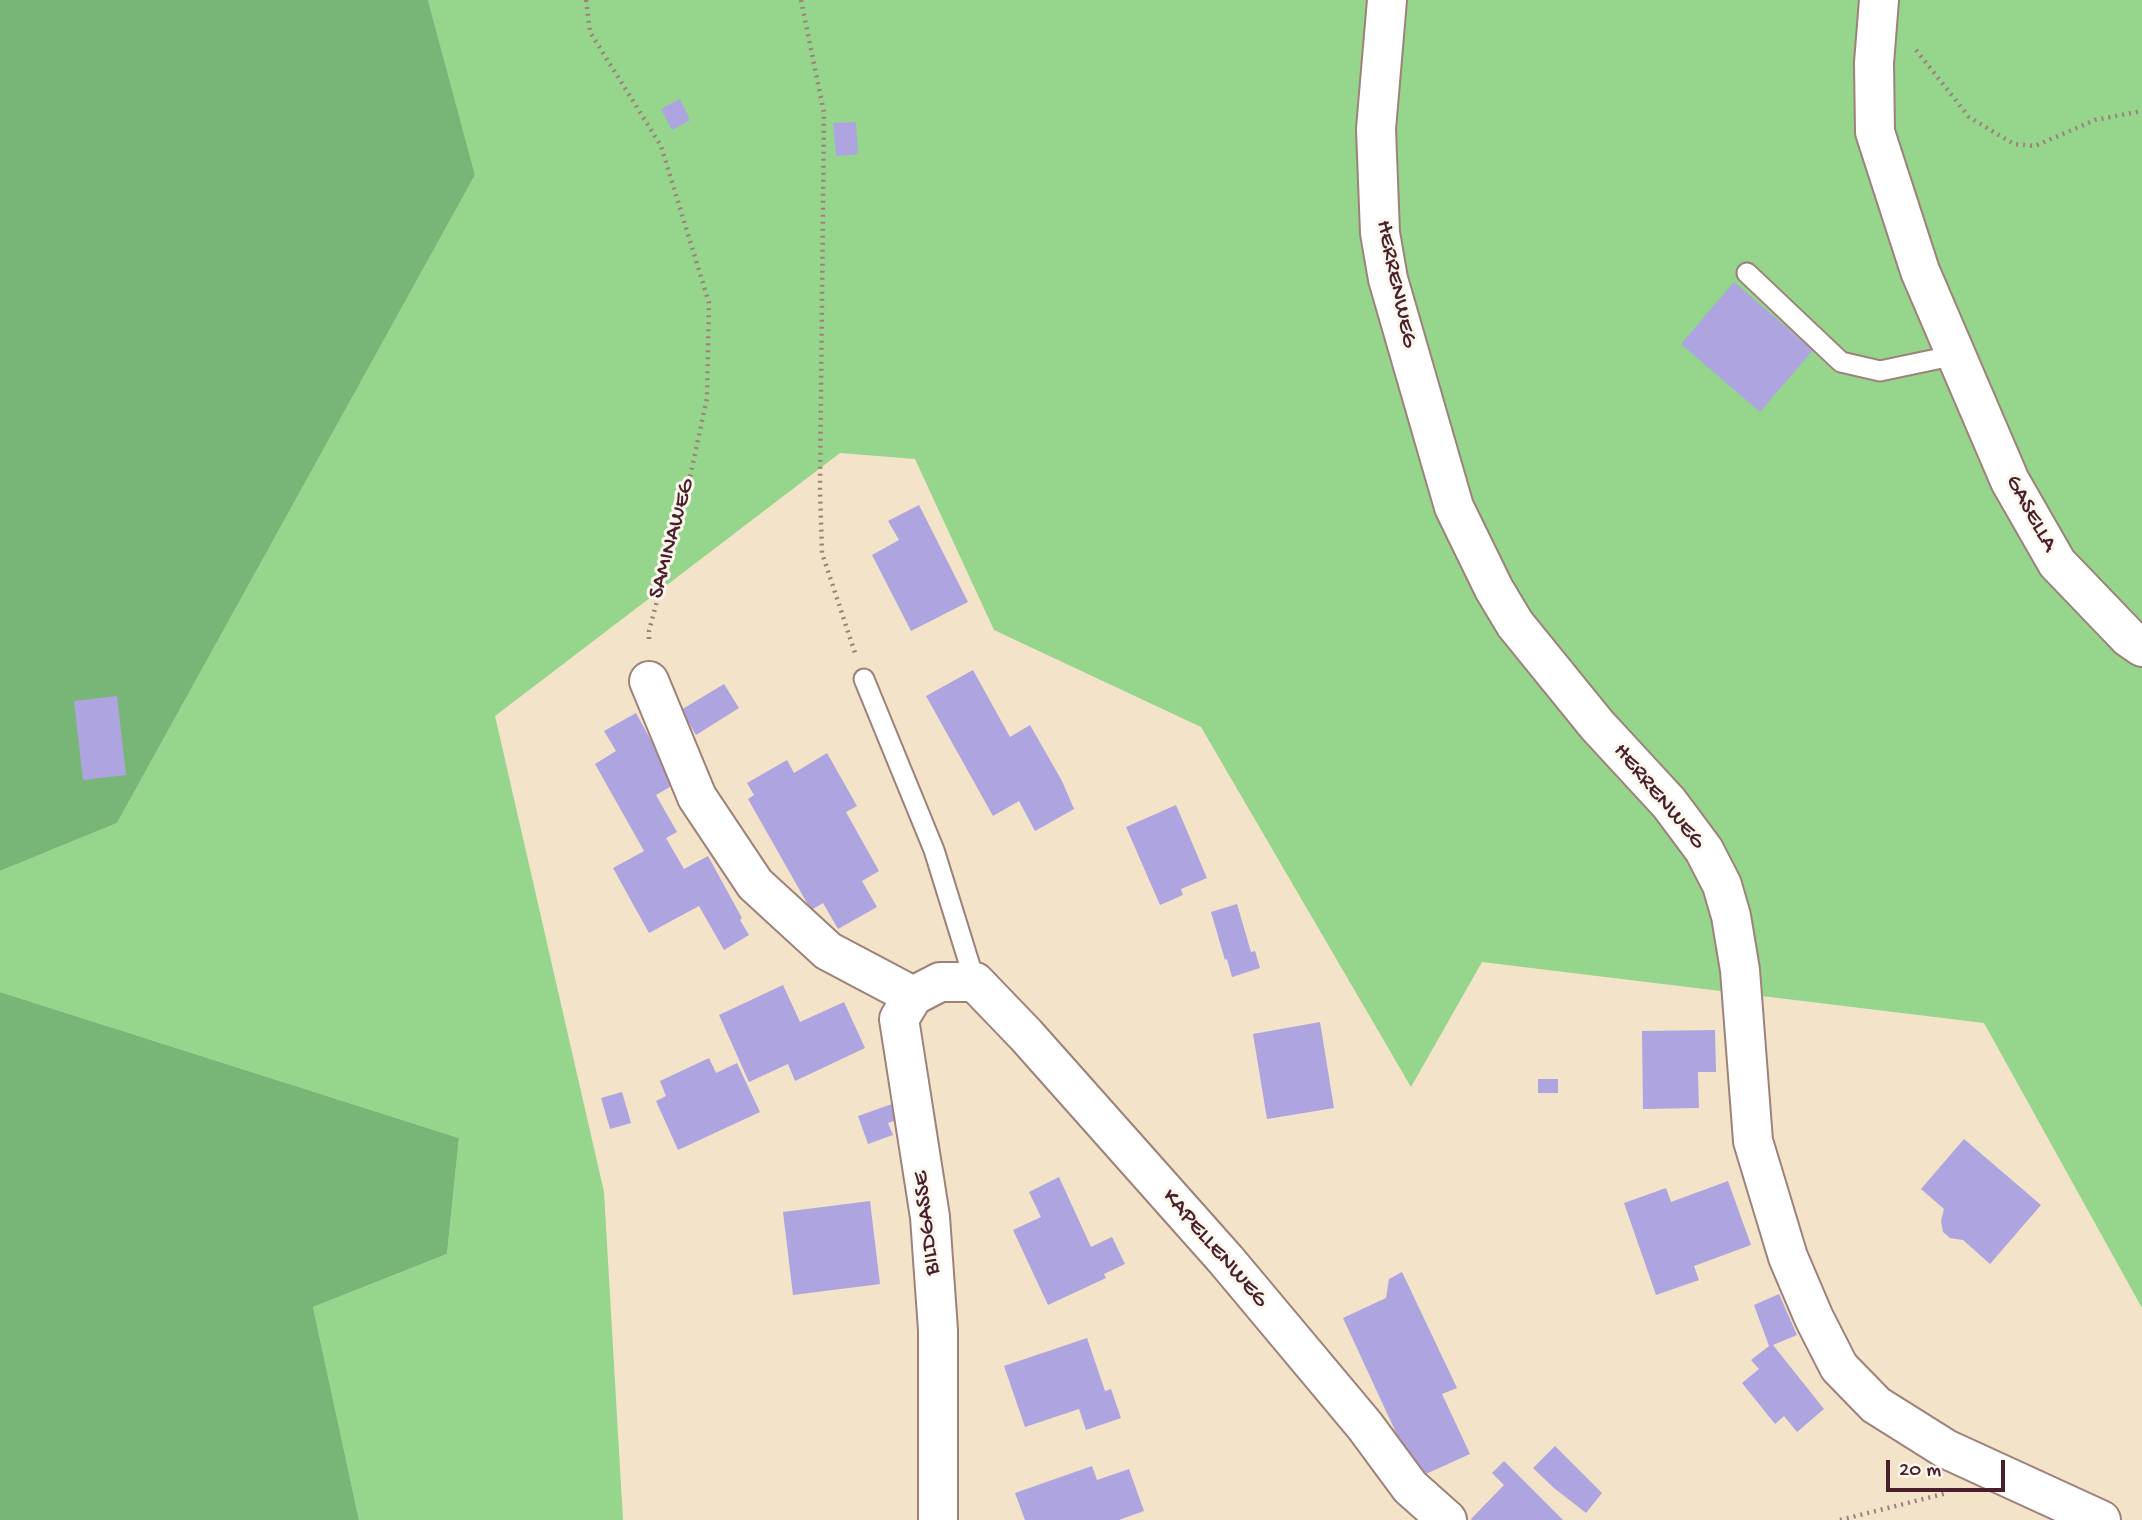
<!DOCTYPE html>
<style>
body{margin:0}
#map{position:relative;width:2142px;height:1520px;overflow:hidden;background:#f3e3c8;font-family:"Gochi Hand",sans-serif}
canvas{display:block}
.scale{position:absolute;left:1886px;top:1460px;width:119px;height:32px;box-sizing:border-box;border:4px solid #4a1f2b;border-top:0;padding-left:9px;font-size:21px;line-height:24px;white-space:nowrap;color:#4a1f2b;-webkit-text-stroke:5px #fbf7ec;paint-order:stroke}
</style>
<div id="map">
<canvas width="2142" height="1520"></canvas>
<div class="scale">20 m</div>
</div>
<script>
const g = document.querySelector('canvas').getContext('2d');
g.lineJoin = 'round';
function paint(path, color) {
  g.fillStyle = color;
  g.fill(path, 'evenodd');
}
function strokePath(path, color, width, dash) {
  g.strokeStyle = color;
  g.lineWidth = width;
  g.lineCap = dash ? 'butt' : 'round';
  g.setLineDash(dash || []);
  g.stroke(path);
}
function drawText(font, color, halo, rows, align = 'center') {
  g.font = font + ' "Gochi Hand",sans-serif';
  g.lineWidth = 6;
  g.setLineDash([]);
  g.textBaseline = 'middle';
  g.strokeStyle = halo;
  g.fillStyle = color;
  for (const [text, x, y, turn = 0] of rows) {
    g.save();
    g.translate(x, y);
    g.rotate((+turn || 0) * Math.PI / 180);
    g.textAlign = isNaN(turn) ? turn : align;
    if (halo) g.strokeText(text, 0, 0);
    g.fillText(text, 0, 0);
    g.restore();
  }
}
const green = new Path2D(`
 M428,0H2142V1308L1984,1023L1482,962L1411,1087L1201,727L994,630L915,459L840,453L495,716L604,1192L623,1520H359L313,1307L447,1254L459,1138L0,992V871L117,823L475,175Z`);
const forest = new Path2D(`
 M0,0H428L475,175L117,823L0,871Z
 M0,992L459,1138L447,1254L313,1307L359,1520H0Z`);
const building = new Path2D(`
 M680,99L690,120L672,130L661,109Z
 M856,122L858,154L836,156L833,123Z
 M1734,282L1813,350L1760,412L1681,344Z
 M919,505L968,602L911,631L872,555L899,540L888,521Z
 M973,670L1010,737L1030,725L1062,781L1074,809L1035,831L1019,801L993,816L926,696Z
 M724,684L739,708L696,735L681,710Z
 M117,696L126,775L83,780L74,701Z
 M636,713L675,784L656,795L677,832L666,838L684,869L708,856L742,918L740,920L749,935L724,950L699,906L649,933L613,868L644,851L595,764L616,751L604,731Z
 M827,753L857,806L846,812L879,871L862,881L877,907L838,929L823,903L811,910L748,799L754,795L747,783L787,760L794,773Z
 M1176,805L1207,878L1181,889L1183,895L1160,905L1126,827Z
 M1237,904L1251,952L1255,951L1260,968L1232,977L1227,959L1225,960L1211,912Z
 M783,985L800,1022L844,1002L865,1048L795,1081L788,1064L749,1082L719,1015Z
 M1320,1022L1334,1108L1267,1119L1253,1034Z
 M1715,1030L1716,1072H1698L1699,1108L1643,1109L1642,1031Z
 M709,1058L716,1073L737,1063L760,1112L678,1150L656,1101L666,1096L660,1081Z
 M1538,1079H1558V1093H1538Z
 M622,1092L631,1123L610,1129L601,1098Z
 M892,1104L897,1120L888,1123L893,1135L868,1144L858,1116Z
 M1964,1139L2041,1205L1990,1264L1963,1240L1950,1238L1943,1232L1941,1221L1944,1209L1921,1189Z
 M1059,1177L1091,1247L1112,1237L1125,1264L1104,1274L1106,1278L1048,1305L1013,1230L1041,1217L1029,1192Z
 M1728,1181L1751,1245L1694,1266L1699,1280L1656,1295L1624,1203L1666,1188L1671,1202Z
 M870,1201L880,1284L793,1295L783,1212Z
 M1402,1272L1457,1388L1442,1394L1470,1454L1417,1478L1343,1318L1386,1298L1389,1279Z
 M1779,1294L1797,1335L1773,1345L1824,1409L1797,1432L1784,1416L1775,1424L1742,1383L1759,1369L1751,1360L1769,1346L1754,1305Z
 M1087,1338L1105,1391L1111,1389L1121,1418L1086,1430L1079,1409L1025,1427L1004,1366Z
 M1555,1446L1602,1493L1586,1513L1554,1488L1533,1468Z
 M1504,1461L1563,1520H1472L1471,1519L1504,1485L1492,1473Z
 M1092,1466L1097,1480L1129,1469L1144,1511L1119,1520H1025L1015,1493Z`);
const path = new Path2D(`
 M586,0L590,32L661,146L709,303L707,398L690,477L649,631V643
 M801,0L824,113L820,490L822,553L855,653
 M1916,50L1969,117L2014,144L2035,146L2095,120L2142,111
 M1840,1520L1947,1493`);
const lane = new Path2D(`
 M1747,273L1841,362L1880,371L1956,355
 M864,679L934,850L975,982`);
const street = new Path2D(`
 M1387,0L1376,129L1380,233L1388,279L1454,507L1494,589L1515,624L1597,725L1669,803L1704,850L1722,885L1731,916L1740,970L1753,1141L1788,1257L1814,1318L1839,1367L1876,1405L1946,1449L2101,1520
 M1879,0L1874,63L1875,132L1920,271L2010,481L2057,563L2129,638L2142,647
 M649,681L697,797L755,884L828,951L913,996
 M938,1520V1330L930,1217L899,1019L913,996L940,982H975L1026,1035L1226,1260L1365,1426L1410,1487L1447,1520`);
const streetNames = [
 ["HERRENWEG",1395,284,78],
 ["GASELLA",2030,514,61],
 ["SAMINAWEG",673,539,-75],
 ["HERRENWEG",1658,797,50],
 ["BILDGASSE",928,1223,-97],
 ["KAPELLENWEG",1214,1249,49]
];
paint(green, '#95d58c');
paint(forest, '#78b678');
paint(building, '#aea4e0');
strokePath(lane, '#9e817a', 23);
strokePath(street, '#9e817a', 42);
strokePath(path, '#9e817a', 4.5, [2, 5]);
strokePath(lane, '#fff', 19);
strokePath(street, '#fff', 38);
drawText('23px', '#4a1f2b', '#fbf7ec', streetNames);
</script>
